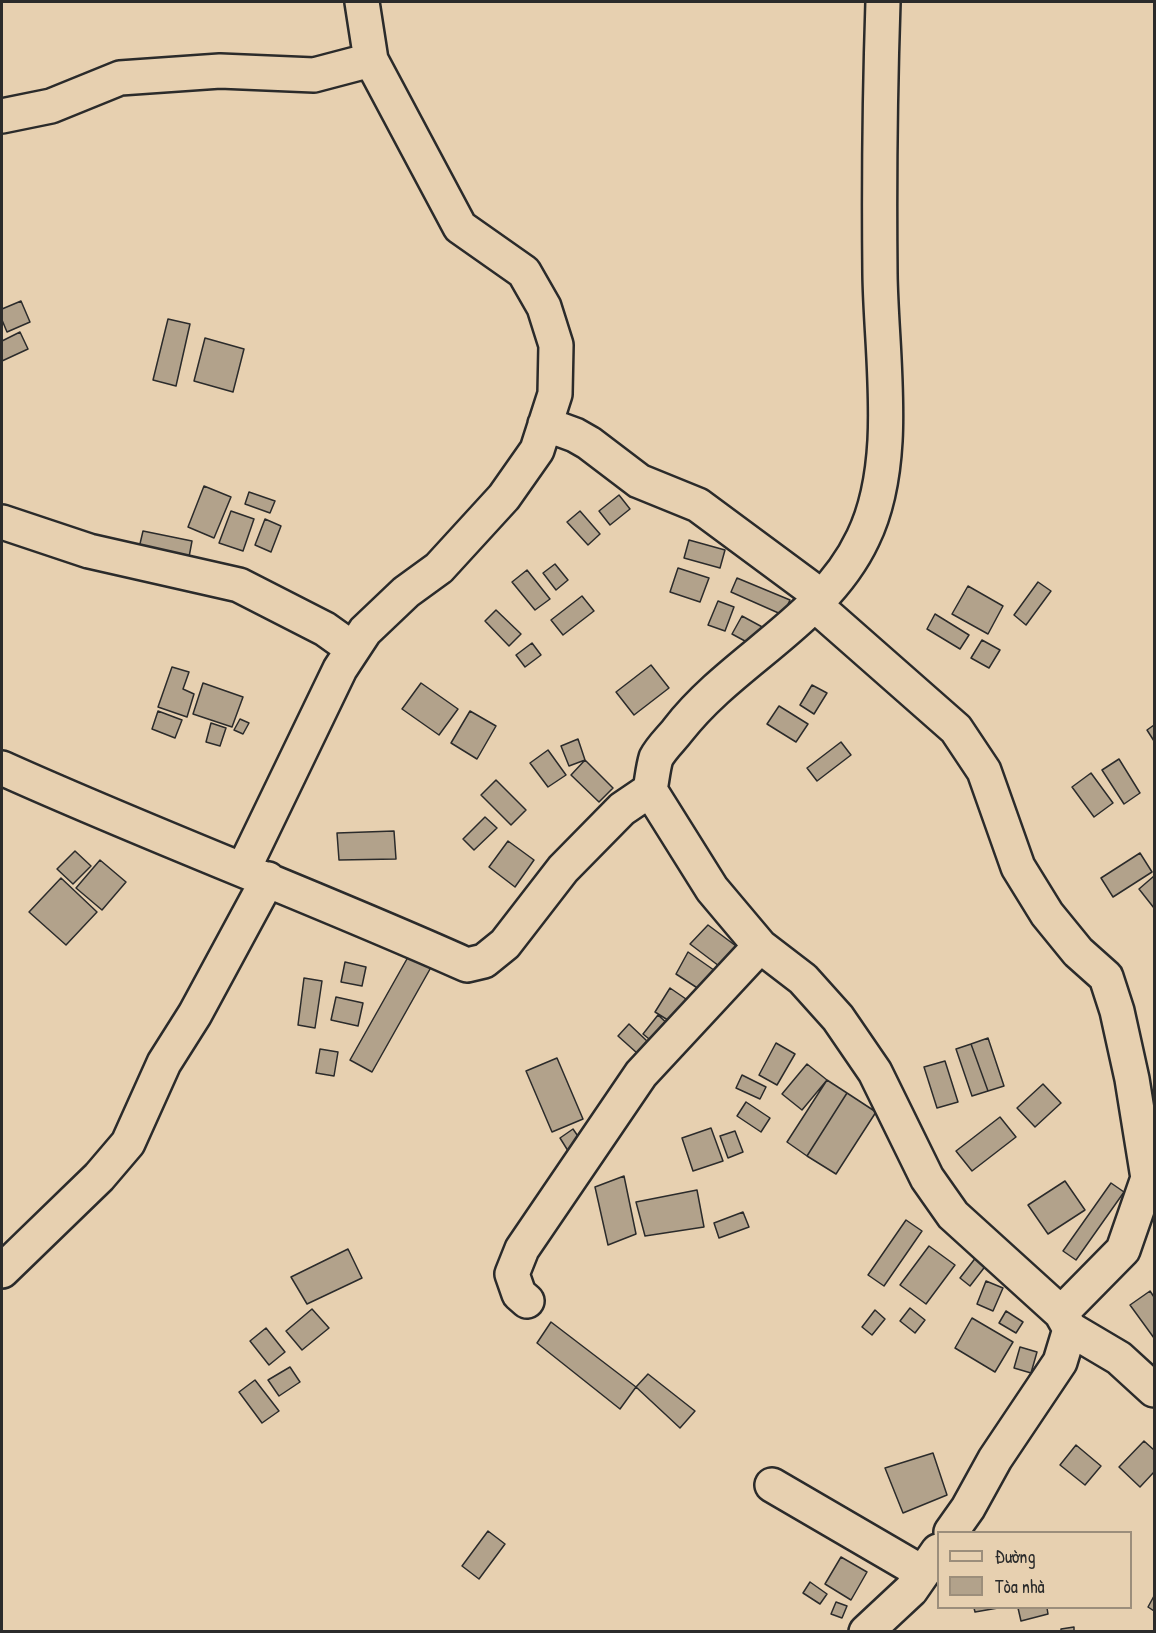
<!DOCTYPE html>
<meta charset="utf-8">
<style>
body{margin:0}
#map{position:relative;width:1156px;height:1633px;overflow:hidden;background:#e7d0b0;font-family:"Patrick Hand",sans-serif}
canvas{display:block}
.frame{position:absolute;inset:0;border:3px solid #2b2b2b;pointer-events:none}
.legend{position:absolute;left:937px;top:1531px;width:195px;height:78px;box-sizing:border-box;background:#e7d0b0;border:2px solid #9c8e7b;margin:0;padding:8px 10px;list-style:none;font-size:18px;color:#2b2b2b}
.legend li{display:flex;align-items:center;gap:12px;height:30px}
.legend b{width:30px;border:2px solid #9c8e7b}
</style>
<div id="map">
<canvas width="1156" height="1633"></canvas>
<div class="frame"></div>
<ul class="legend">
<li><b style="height:8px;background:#e7d0b0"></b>Đường</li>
<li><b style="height:16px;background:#b2a28b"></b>Tòa nhà</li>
</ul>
</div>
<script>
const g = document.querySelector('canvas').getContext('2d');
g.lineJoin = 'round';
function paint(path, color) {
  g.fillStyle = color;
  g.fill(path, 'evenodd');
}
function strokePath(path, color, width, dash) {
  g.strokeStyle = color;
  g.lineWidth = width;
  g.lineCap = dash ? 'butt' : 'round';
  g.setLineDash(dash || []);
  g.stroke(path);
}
const building = new Path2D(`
 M21,301L30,322L7,332L2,320V309Z
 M168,319L190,324L176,386L153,380Z
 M20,332L28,349L2,361V341Z
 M205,338L244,349L233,392L194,381Z
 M204,486L231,497L214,538L188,527Z
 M249,492L275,501L270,513L245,504Z
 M619,495L630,509L610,525L599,511Z
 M231,511L254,519L243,551L219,543Z
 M580,511L600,534L588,545L567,522Z
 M265,519L281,526L271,552L255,545Z
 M143,531L192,541L189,557L139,548Z
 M689,540L725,550L720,568L684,558Z
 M555,564L568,580L556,590L543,573Z
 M678,568L709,578L700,602L670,592Z
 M527,570L550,599L535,610L512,582Z
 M737,578L790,600L783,615L731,592Z
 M1038,582L1051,591L1026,625L1014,615Z
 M968,586L1003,606L988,634L952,614Z
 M582,596L594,611L563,635L551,620Z
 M718,601L734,607L725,631L708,625Z
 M496,610L521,634L509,646L485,621Z
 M935,614L969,635L960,649L927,629Z
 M742,616L766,629L756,647L732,634Z
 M982,640L1000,650L989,668L971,658Z
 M532,643L541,655L525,667L516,655Z
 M651,665L669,688L634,715L616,692Z
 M172,667L189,672L183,689L194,694L187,717L158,707Z
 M203,683L243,697L232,727L193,714Z
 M421,683L458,709L439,735L402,709Z
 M812,685L827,693L814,714L800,705Z
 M779,706L808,724L796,742L767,724Z
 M158,711L182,720L175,738L152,729Z
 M470,711L496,726L477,759L451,743Z
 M240,719L249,723L243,734L234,730Z
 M211,723L226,728L220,746L206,742Z
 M1154,725V741L1147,730Z
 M578,739L585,760L569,766L561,746Z
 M841,742L851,755L817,781L807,768Z
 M548,750L566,775L548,787L530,763Z
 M1119,759L1140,793L1124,804L1102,770Z
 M585,760L613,788L599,802L571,775Z
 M1091,773L1113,803L1094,817L1072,787Z
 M496,780L526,810L511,825L481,795Z
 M485,817L497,828L474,850L463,839Z
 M394,831L396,859L339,860L337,833Z
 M508,841L534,860L515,887L489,867Z
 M75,851L91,866L73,884L57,869Z
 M1140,853L1152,872L1113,897L1101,878Z
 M100,860L126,882L102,910L76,888Z
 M1154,876V908L1139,889Z
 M61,878L97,912L66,945L29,912Z
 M708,925L736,946L723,969L690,944Z
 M412,950L434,962L372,1072L350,1060Z
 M688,952L721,975L702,991L676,974Z
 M345,962L366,967L362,986L341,982Z
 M304,978L322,981L315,1028L298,1025Z
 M670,988L686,999L671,1022L655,1012Z
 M336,997L363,1003L358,1026L331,1020Z
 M658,1015L669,1025L654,1043L643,1034Z
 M629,1024L647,1041L637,1053L618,1036Z
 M988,1038L1004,1086L988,1091L971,1044Z
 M776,1043L795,1054L777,1085L759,1075Z
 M971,1044L988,1091L972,1096L956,1049Z
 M320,1049L338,1052L334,1076L316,1073Z
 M557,1058L583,1119L552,1132L526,1071Z
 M945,1061L958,1102L937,1108L924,1067Z
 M807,1064L827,1080L802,1110L782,1094Z
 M742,1075L766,1087L760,1099L736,1088Z
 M827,1080L847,1093L807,1156L787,1142Z
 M1043,1084L1061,1103L1035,1127L1017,1108Z
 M847,1093L876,1112L836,1174L807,1156Z
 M746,1102L770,1118L761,1132L737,1116Z
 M1000,1117L1016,1137L972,1171L956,1151Z
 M711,1128L723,1161L693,1171L682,1138Z
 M573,1129L584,1145L570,1154L560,1138Z
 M735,1131L743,1152L728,1158L720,1136Z
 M624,1176L636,1234L608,1245L595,1187Z
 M1065,1181L1085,1210L1048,1234L1028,1205Z
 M1111,1183L1124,1192L1076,1260L1063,1251Z
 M697,1190L704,1227L645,1236L636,1202Z
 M743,1212L749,1227L719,1238L714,1223Z
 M906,1220L922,1231L884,1286L868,1275Z
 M929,1246L955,1265L926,1304L900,1285Z
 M348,1249L362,1278L307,1304L291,1277Z
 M977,1256L987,1264L970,1286L960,1278Z
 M986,1281L1003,1288L993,1311L977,1304Z
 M1150,1291L1154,1297V1338L1130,1305Z
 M910,1308L925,1320L915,1333L900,1321Z
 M312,1309L329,1328L302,1350L286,1331Z
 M875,1310L885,1319L872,1335L862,1327Z
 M1006,1311L1023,1322L1016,1333L999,1323Z
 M972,1318L1013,1342L995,1372L955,1348Z
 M551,1322L636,1387L620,1409L537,1343Z
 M266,1328L285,1352L269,1365L250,1341Z
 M1020,1347L1037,1352L1031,1373L1014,1368Z
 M290,1367L300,1382L279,1396L268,1380Z
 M648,1374L695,1411L680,1428L636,1387Z
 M255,1380L279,1411L262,1423L239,1392Z
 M1144,1441L1154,1450V1472L1140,1487L1119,1467Z
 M1076,1445L1101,1466L1085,1485L1060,1465Z
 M933,1453L947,1495L903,1513L885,1468Z
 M488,1531L505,1544L479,1579L462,1566Z
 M841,1557L867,1572L851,1600L825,1584Z
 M810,1582L827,1594L820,1604L803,1593Z
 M1154,1596V1611L1148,1607Z
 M836,1602L847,1606L842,1618L831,1614Z
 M974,1608H998L975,1612Z
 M1018,1608H1047L1048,1614L1021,1621Z
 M1074,1627V1632H1061V1629Z`);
const minor = new Path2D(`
 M883,2C880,92 879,183 880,274C881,356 900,462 863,538C824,621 732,660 678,730C672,738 661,748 656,758C653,768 652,780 650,790L712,889L760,946L803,979L838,1018L875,1072L927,1178L953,1215L1061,1313L1070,1329L1060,1362L995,1459L968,1508L951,1532
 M2,116L51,106L120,78L220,71L314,75L371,60
 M545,424L575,435L589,443L639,481L698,505L821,596
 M2,522L89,551L239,585L325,629L353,649
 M814,604L956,729L984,771L1018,867L1047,914L1078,952L1106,977L1117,1011L1132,1079L1148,1178
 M2,768C155,837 313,896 467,965L484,961L505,944L563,869L622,809L650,790
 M243,870L340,669L365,631L406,592L439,568L504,497L537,450L555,394L556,345L544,307L524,272L460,227L371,60L362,2
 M2,1271L99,1177L128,1143L164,1063L195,1014L268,879
 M527,1301L519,1294L512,1274L522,1249L641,1074L760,946
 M1061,1313L1123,1250L1148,1178L1154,1171
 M1070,1329L1119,1358L1154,1390
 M772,1485L923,1573
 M866,1632L911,1590L938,1551`);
paint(building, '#b2a28b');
strokePath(building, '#2b2b2b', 1.5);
strokePath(minor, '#2b2b2b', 38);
strokePath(minor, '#e7d0b0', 33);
</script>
